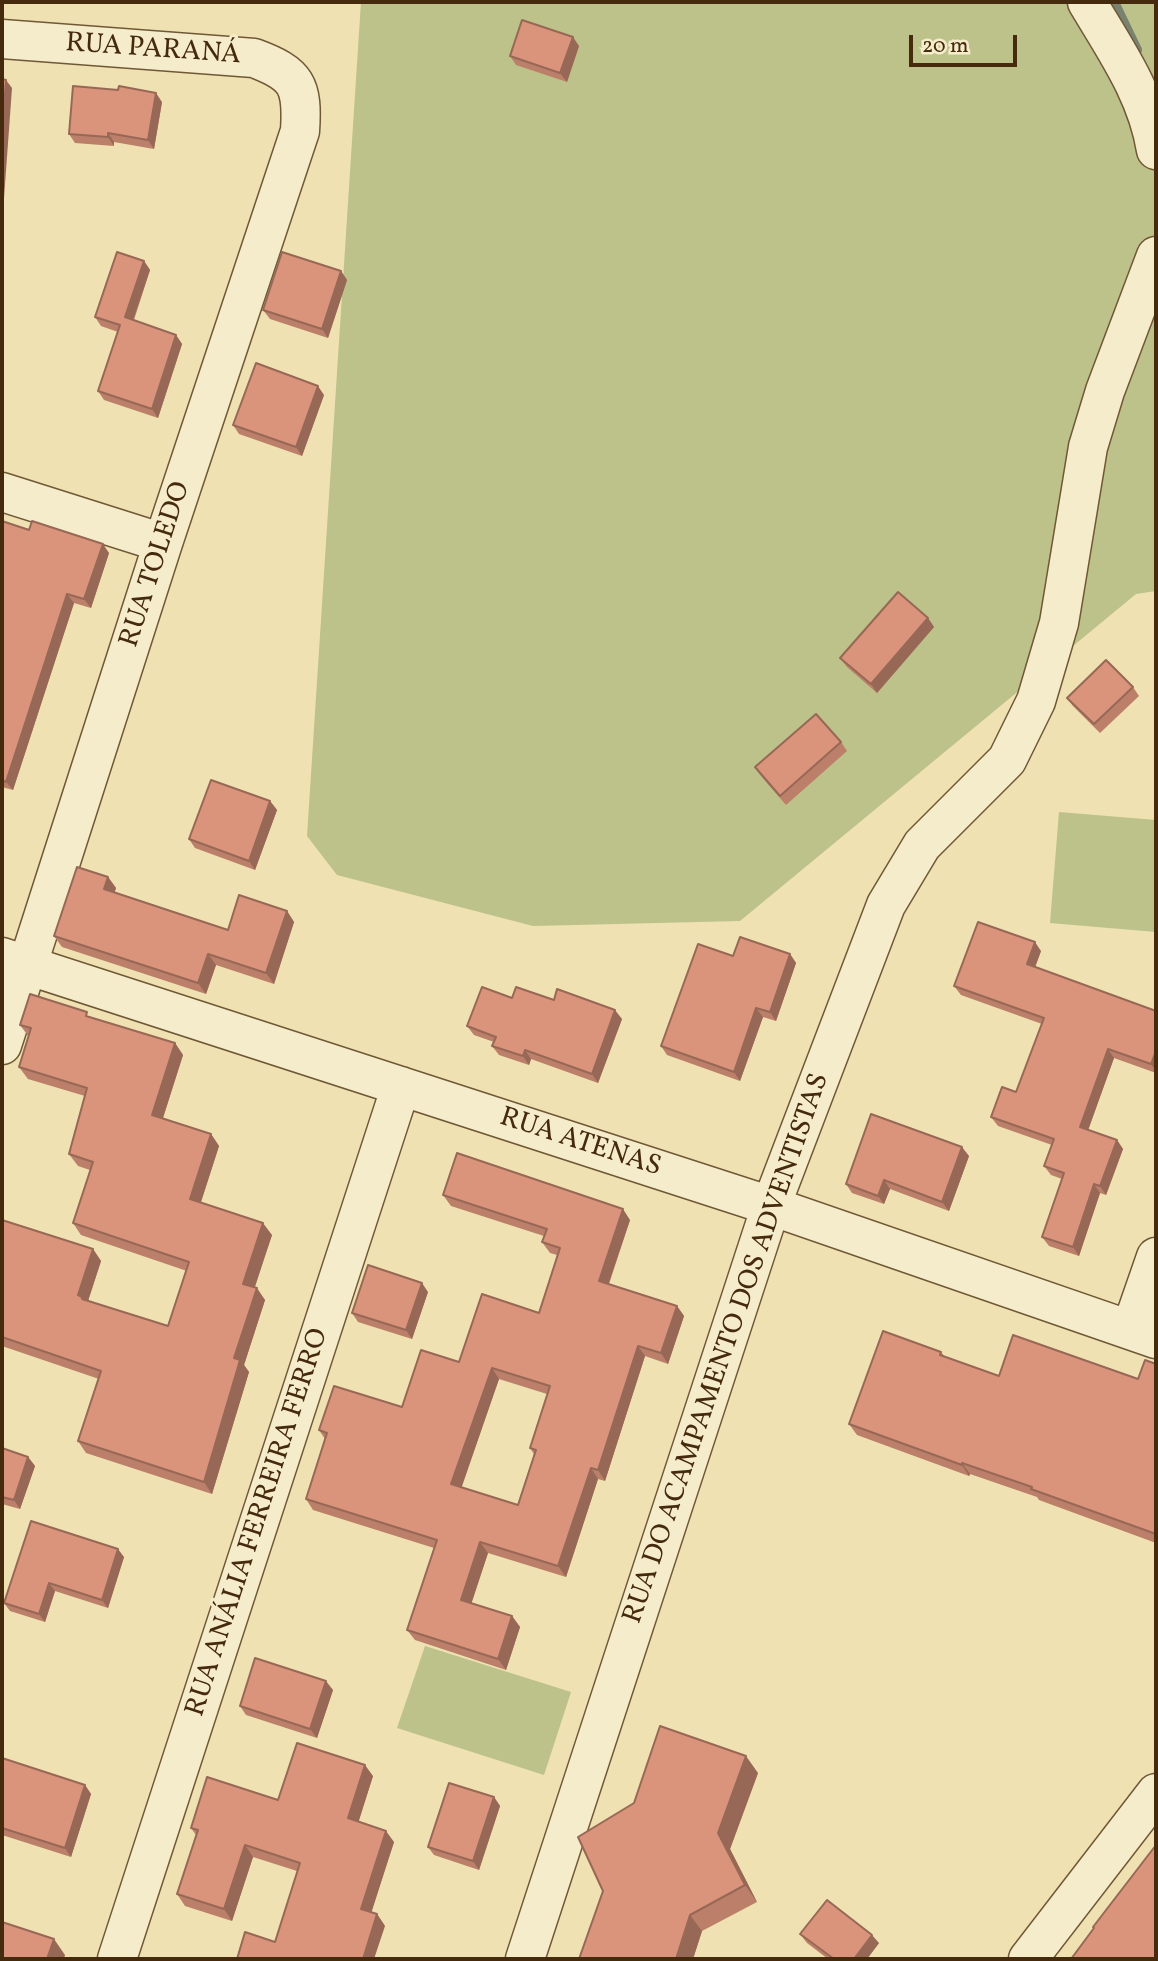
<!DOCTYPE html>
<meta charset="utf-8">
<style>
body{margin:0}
#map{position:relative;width:1158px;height:1961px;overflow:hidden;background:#efe1b1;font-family:Vollkorn,serif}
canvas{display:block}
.frame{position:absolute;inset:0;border:4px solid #462a0d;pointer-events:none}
.scale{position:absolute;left:909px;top:35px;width:108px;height:32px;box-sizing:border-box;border:4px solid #462a0d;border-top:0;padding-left:9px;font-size:21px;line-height:24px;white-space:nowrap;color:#462a0d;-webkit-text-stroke:5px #f5eccc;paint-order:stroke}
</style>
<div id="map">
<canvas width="1158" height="1961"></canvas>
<div class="frame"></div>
<div class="scale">20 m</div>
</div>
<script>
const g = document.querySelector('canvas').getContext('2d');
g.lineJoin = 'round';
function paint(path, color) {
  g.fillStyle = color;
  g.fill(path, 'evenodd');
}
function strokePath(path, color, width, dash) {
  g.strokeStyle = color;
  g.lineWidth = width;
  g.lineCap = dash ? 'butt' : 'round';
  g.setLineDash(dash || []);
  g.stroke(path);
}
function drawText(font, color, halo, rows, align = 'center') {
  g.font = font + ' Vollkorn,serif';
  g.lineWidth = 6;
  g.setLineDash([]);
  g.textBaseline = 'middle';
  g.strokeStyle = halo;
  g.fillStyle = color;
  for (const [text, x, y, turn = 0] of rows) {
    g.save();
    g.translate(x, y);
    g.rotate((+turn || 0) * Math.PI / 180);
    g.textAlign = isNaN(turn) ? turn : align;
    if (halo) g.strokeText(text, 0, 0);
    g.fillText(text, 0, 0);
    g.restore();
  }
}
const green = new Path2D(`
 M361,2H1156V591L1136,594L740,921L533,926L337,875L307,836Z
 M1059,812L1156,820V932L1050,923Z
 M425,1646L571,1692L544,1775L397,1728Z`);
const stream = new Path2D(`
 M1114,2L1137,50`);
const minor = new Path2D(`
 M1087,2C1115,49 1147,94 1156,150
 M2,39L254,58C297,74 303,85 300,131L163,543L2,1045
 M2,492L163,543
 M2,957L771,1206L1156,1339
 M1131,1329L1156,1257
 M117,1959L401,1086
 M525,1959L771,1206L886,905L922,845L1007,760L1036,701L1059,623L1088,447L1105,391L1156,256
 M1028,1959L1156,1793`);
const wall = new Path2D(`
 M579,46L567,82L516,65L510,56Z
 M162,102L154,149L114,142V146L75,143L69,134Z
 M144,261L150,270L134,320L176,335L182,344L158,418L104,400L98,391L118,332L101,326L95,317Z
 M341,271L347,280L328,338L270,319L263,310Z
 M324,395L302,456L239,434L233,425Z
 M2,521L109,553L91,608L74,603L13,790L2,787Z
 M928,618L934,627L877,693L847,667L840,658Z
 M1133,687L1139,696L1100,733L1073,706L1067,698Z
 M841,742L847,751L786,805L761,776L755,767Z
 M270,801L277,810L255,870L195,848L189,839Z
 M108,877L116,888L114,893L228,930L287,911L294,922L274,984L216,965L206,994L62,947L54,936Z
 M1041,951L1035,967L1156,1011V1073L1114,1058L1088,1130L1117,1140L1123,1149L1106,1195L1100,1193L1079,1256L1049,1246L1042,1237L1062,1179L1051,1175L1044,1166L1052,1145L998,1126L991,1117L1016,1092L1042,1024L961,995L954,986Z
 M790,954L796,963L776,1021L763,1017L740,1081L667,1055L661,1046L733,956Z
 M512,998L554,1000L622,1019L598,1083L531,1059L529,1065L499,1055L492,1046L494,1042L474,1035L467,1026Z
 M92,1018L175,1043L183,1055L163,1118L211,1134L219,1146L201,1202L272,1235L254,1287L265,1300L244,1365L249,1372L212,1494L86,1453L78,1441L99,1379L2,1346V1220L93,1249L101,1261L88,1301L168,1326L187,1271L81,1235L73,1223L90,1170L78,1166L69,1154L85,1096L28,1079L19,1067L29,1037L20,1025Z
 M969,1156L949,1211L890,1189L884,1204L852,1193L846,1184Z
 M443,1195L630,1220L609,1284L677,1306L684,1316L668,1364L645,1356L605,1481L598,1479L566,1577L488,1553L471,1603L512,1616L520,1627L506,1670L415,1640L407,1630L434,1548L313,1510L306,1499L325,1439L319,1430L402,1407L459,1362L539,1313L557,1255L550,1253L542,1242L544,1236L451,1206ZM499,1379L547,1394L530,1448L534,1454L518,1505L461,1487Z
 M428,1292L412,1339L358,1322L352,1313Z
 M941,1352L945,1357L999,1376L1138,1379L1156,1364V1543L1039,1500L1037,1497L970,1474L969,1476L857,1435L849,1424Z
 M2,1448L28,1457L35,1466L20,1509L2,1504Z
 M31,1521L124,1557L108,1608L55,1591L45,1622L10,1611L4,1603Z
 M333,1690L317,1738L246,1715L240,1706Z
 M2,1758L85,1785L91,1794L71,1857L2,1835Z
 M758,1773L730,1849L757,1902L702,1931L693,1959H579Z
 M373,1776L358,1822L394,1842L371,1912L377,1914L385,1926L297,1871L253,1857L232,1921L185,1906L177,1894L196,1835L191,1828L278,1800Z
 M494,1797L500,1806L479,1870L434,1855L428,1847Z
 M800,1934L879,1943L867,1959H828L807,1943Z`);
const shadedWall = new Path2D(`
 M573,37L579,46L567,82L560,73Z
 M6,80L12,88L2,226V132Z
 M156,93L162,102L154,149L148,140Z
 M108,133L114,142V146L108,137Z
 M144,261L150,270L131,326L125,317Z
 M341,271L347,280L328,338L322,329Z
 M176,335L182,344L158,418L152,409Z
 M318,386L324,395L302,456L296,447Z
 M103,544L109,553L91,608L84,599Z
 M67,594L74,603L13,790L6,782Z
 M928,618L934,627L877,693L871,684Z
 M270,801L277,810L255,870L249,861Z
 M108,877L116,888L112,900L104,889Z
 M287,911L294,922L274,984L266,973Z
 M1035,942L1041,951L1033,973L1027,964Z
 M208,954L216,965L206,994L198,983Z
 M790,954L796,963L776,1021L770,1012Z
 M756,1008L763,1017L740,1081L734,1072Z
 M615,1010L622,1019L598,1083L592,1074Z
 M175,1043L183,1055L160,1127L152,1115Z
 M1108,1049L1114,1058L1086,1136L1080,1127Z
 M525,1050L531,1059L529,1065L523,1056Z
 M1156,1051V1071L1151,1064Z
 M211,1134L219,1146L198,1211L190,1199Z
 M1117,1140L1123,1149L1106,1195L1100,1186Z
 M962,1147L969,1156L949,1211L942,1202Z
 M884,1180L890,1189L884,1204L878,1196Z
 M1094,1184L1100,1193L1079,1256L1073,1247Z
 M623,1209L630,1220L606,1291L599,1281Z
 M263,1223L272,1235L252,1296L243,1284Z
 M93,1249L101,1261L87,1304L78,1295Z
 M422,1283L428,1292L412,1339L406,1330Z
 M257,1288L265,1300L244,1365L249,1372L212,1494L204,1482L234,1358Z
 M677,1306L684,1316L668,1364L661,1353Z
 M638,1346L645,1356L605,1481L598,1470Z
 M492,1368L499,1379L459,1495L451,1484Z
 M28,1457L35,1466L20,1509L14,1500Z
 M962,1463L970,1474L969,1476L962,1465Z
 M591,1468L598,1479L566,1577L558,1566Z
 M480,1542L488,1553L469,1611L461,1600Z
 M118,1549L124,1557L108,1608L102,1600Z
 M49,1583L55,1591L45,1622L39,1614Z
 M512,1616L520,1627L506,1670L498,1659Z
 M326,1681L333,1690L317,1738L310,1729Z
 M746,1756L758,1773L730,1849L757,1902L745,1885L718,1833Z
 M365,1765L373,1776L356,1830L348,1818Z
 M85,1785L91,1794L71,1857L65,1848Z
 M494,1797L500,1806L479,1870L473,1861Z
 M386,1831L394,1842L369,1920L361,1909Z
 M245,1845L253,1857L232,1921L224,1909Z
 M377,1914L385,1926L374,1959H363Z
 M690,1915L702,1931L693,1959H676Z
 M872,1935L879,1943L867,1959H854Z
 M54,1939L65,1955L64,1959H47Z`);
const building = new Path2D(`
 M522,20L573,37L560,73L510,56Z
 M2,79L6,80L2,132Z
 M73,86L118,90L119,86L156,93L148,140L108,133V137L69,134Z
 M117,252L144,261L125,317L176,335L152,409L98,391L120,325L95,317Z
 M282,252L341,271L322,329L263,310Z
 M256,363L318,386L296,447L233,425Z
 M2,521L29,530L32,521L103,544L84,599L67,594L6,782L2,780Z
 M898,592L928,618L871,684L840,658Z
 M1106,660L1133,687L1094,724L1067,698Z
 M816,714L841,742L780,796L755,767Z
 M211,780L270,801L249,861L189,839Z
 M77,867L108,877L104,889L228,930L239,895L287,911L266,973L208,954L198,983L54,936Z
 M978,922L1035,942L1027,964L1156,1011V1051L1151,1064L1108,1049L1080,1127L1117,1140L1100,1186L1094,1184L1073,1247L1042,1237L1064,1173L1044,1166L1054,1139L991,1117L1002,1087L1016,1092L1044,1018L954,986Z
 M740,937L790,954L770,1012L756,1008L734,1072L661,1046L698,944L733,956Z
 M482,987L512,998L516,987L554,1000L557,989L615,1010L592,1074L525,1050L523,1056L492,1046L496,1037L467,1026Z
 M30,994L87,1012L86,1016L175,1043L152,1115L211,1134L190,1199L263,1223L243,1284L257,1288L234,1358L240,1360L204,1482L78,1441L101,1371L2,1337V1220L93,1249L78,1295L82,1297V1299L168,1326L189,1262L73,1223L93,1162L69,1154L87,1088L19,1067L31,1028L20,1025Z
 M871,1114L962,1147L942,1202L884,1180L878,1196L846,1184Z
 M457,1153L623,1209L599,1281L677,1306L661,1353L638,1346L598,1470L591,1468L558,1566L480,1542L461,1600L512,1616L498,1659L407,1630L437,1540L306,1499L327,1433L319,1430L334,1386L402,1407L421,1350L459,1362L482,1294L539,1313L560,1248L542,1242L547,1229L443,1195ZM492,1368L550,1386L530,1448L536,1450L518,1505L451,1484Z
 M368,1265L422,1283L406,1330L352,1313Z
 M883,1331L941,1352L940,1355L999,1376L1013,1335L1138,1379L1145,1360L1156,1364V1534L1031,1489L1032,1487L962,1463V1465L849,1424Z
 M2,1448L28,1457L14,1500L2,1497Z
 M31,1521L118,1549L102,1600L49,1583L39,1614L4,1603Z
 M255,1658L326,1681L310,1729L240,1706Z
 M660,1726L746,1756L718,1833L745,1885L690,1915L676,1959H579L603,1891L578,1837L634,1803Z
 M297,1743L365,1765L348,1818L386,1831L361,1909L377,1914L363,1959H237L245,1932L275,1942L300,1863L245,1845L224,1909L177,1894L198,1830L191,1828L207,1777L278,1800Z
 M2,1758L85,1785L65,1848L2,1828Z
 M449,1783L494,1797L473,1861L428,1847Z
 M1156,1845V1959H1071L1094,1928L1093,1927Z
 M827,1900L872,1935L854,1959H834L800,1934Z
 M2,1922L54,1939L47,1959H2Z`);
const streetNames = [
 ["RUA PARANÁ",153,51,4],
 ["RUA TOLEDO",157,565,-72],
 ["RUA ATENAS",580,1144,18],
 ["RUA DO ACAMPAMENTO DOS ADVENTISTAS",728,1349,-71],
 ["RUA ANÁLIA FERREIRA FERRO",259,1523,-72]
];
paint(green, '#bcc289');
strokePath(stream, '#78826f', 10);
strokePath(minor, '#705836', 41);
strokePath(minor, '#f5eccc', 38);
paint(wall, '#bb7f6a');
paint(shadedWall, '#986856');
paint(building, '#d9947b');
strokePath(building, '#986856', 2);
drawText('28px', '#462a0d', '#f5eccc', streetNames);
</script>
